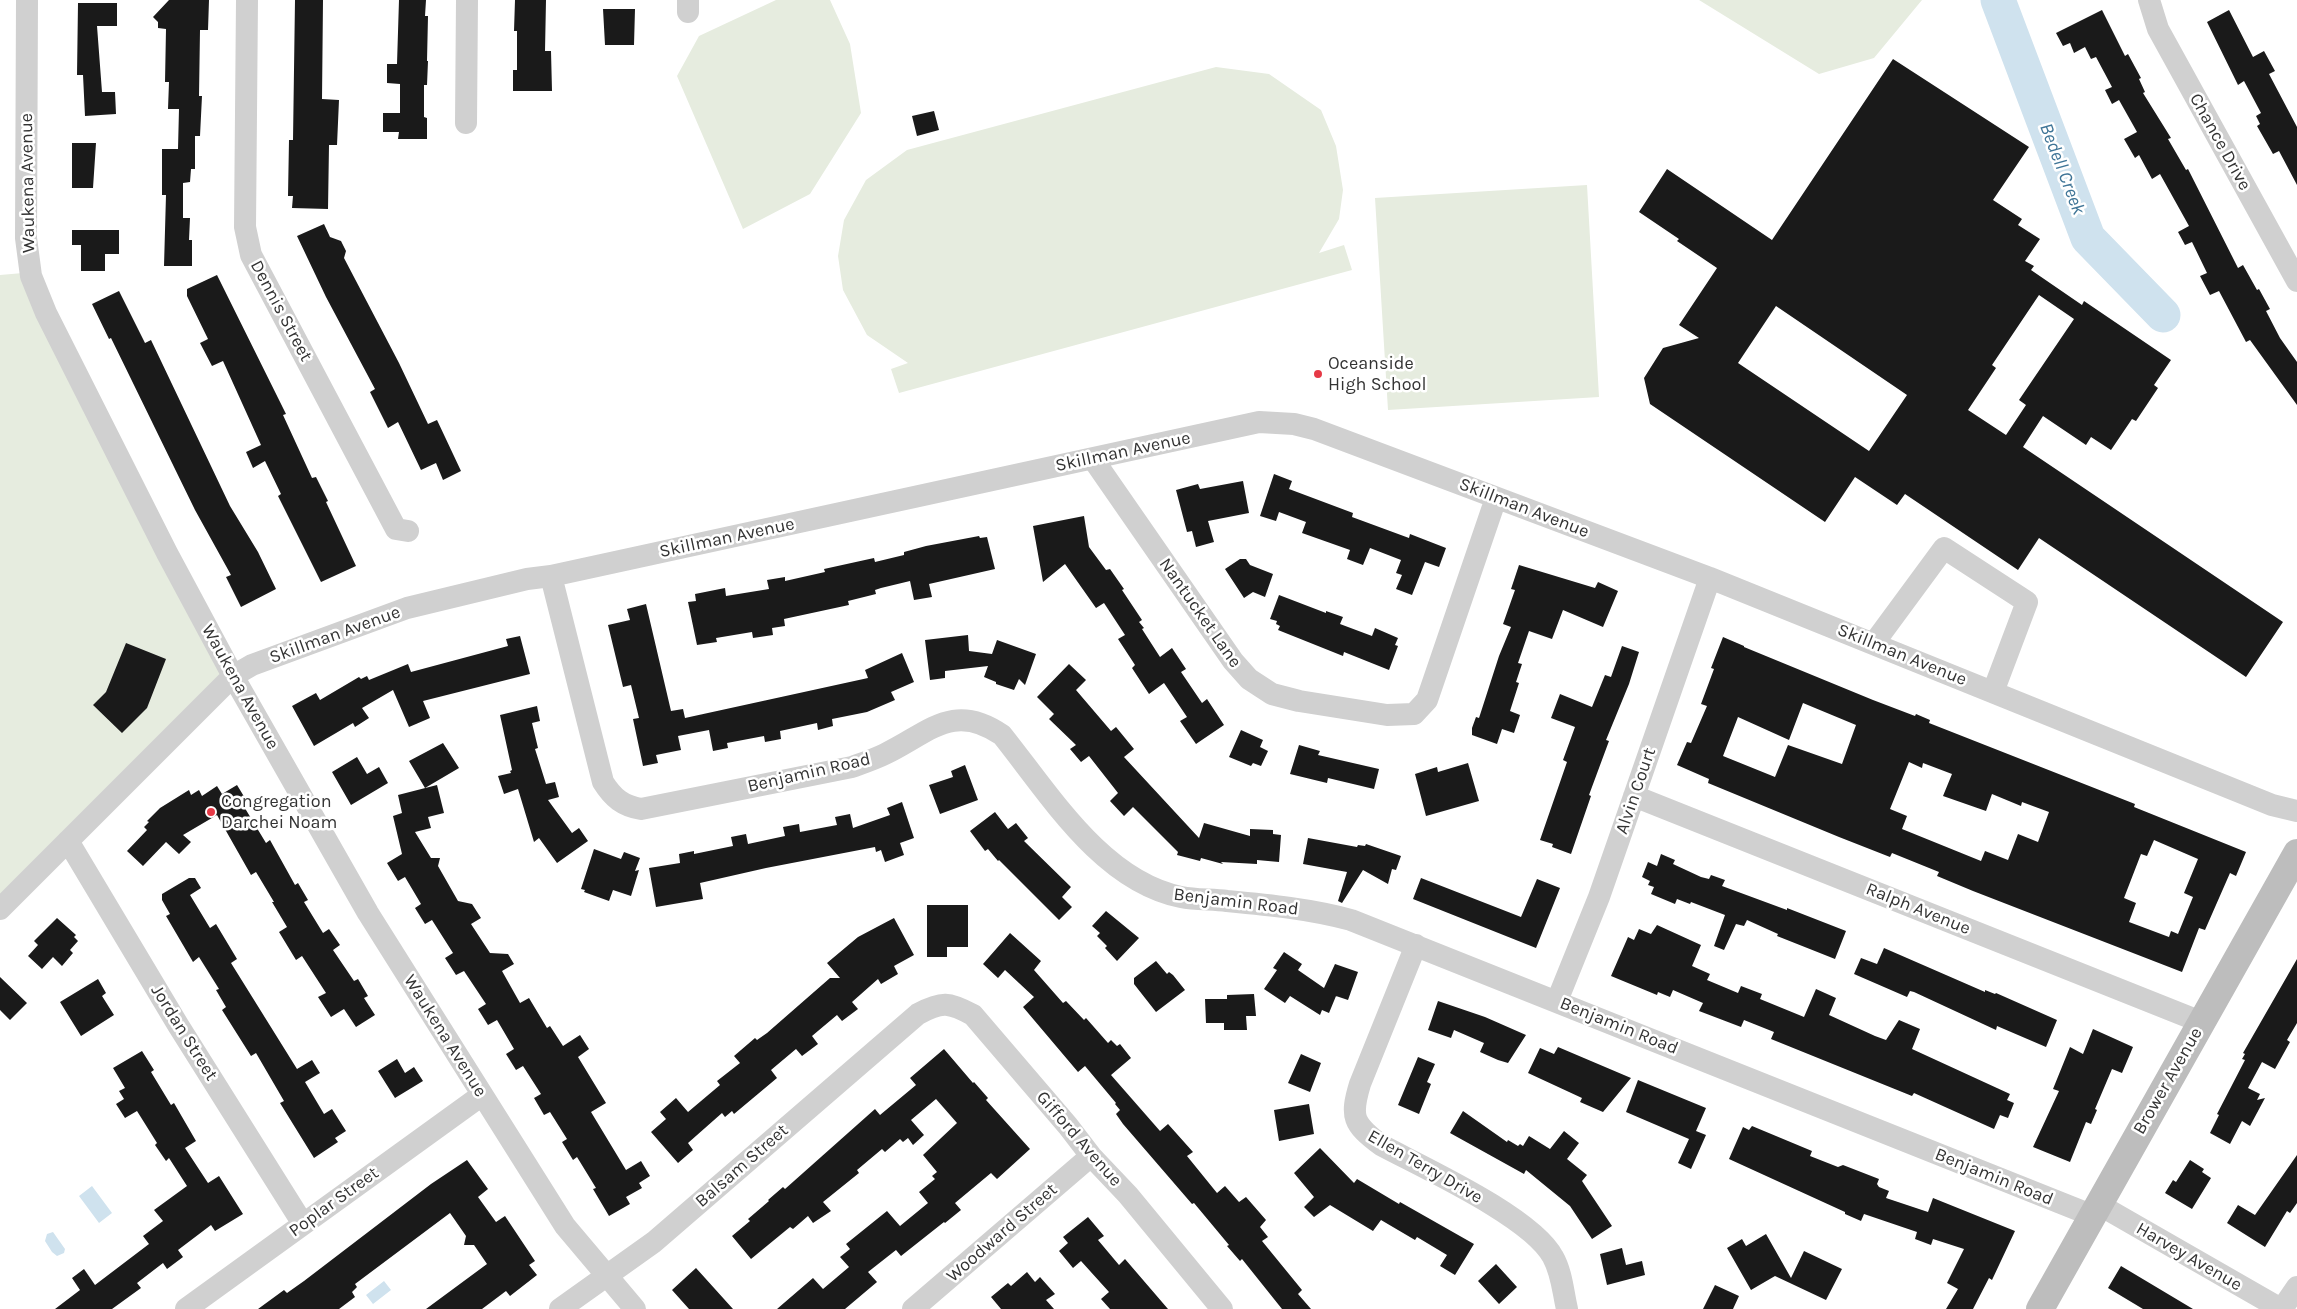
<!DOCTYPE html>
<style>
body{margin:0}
canvas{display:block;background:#fff}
</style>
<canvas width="2297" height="1309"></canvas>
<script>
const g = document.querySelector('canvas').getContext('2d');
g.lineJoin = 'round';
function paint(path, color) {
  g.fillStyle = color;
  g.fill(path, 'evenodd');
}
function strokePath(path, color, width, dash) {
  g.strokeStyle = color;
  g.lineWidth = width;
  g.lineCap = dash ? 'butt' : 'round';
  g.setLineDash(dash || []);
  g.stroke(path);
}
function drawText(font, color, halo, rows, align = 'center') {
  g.font = font + ' Karla,sans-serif';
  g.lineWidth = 5;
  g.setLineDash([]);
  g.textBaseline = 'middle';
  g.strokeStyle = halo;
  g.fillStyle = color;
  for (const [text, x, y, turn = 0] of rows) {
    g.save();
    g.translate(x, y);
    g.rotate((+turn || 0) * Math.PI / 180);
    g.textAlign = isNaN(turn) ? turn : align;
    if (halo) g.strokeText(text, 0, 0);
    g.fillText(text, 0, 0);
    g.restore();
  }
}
const green = new Path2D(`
 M776,0H830L850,44L861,113L810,194L743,229L677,76L699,36Z
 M1699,0H1922L1874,58L1819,74Z
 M1216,67L1269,74L1321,110L1336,146L1343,190L1339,219L1319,253L1344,245L1352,270L899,393L891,369L908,363L867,335L843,290L838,256L844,220L866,180L907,150Z
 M1587,185L1599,397L1388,410L1375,198Z
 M23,273L228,676L0,899V275Z`);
const water = new Path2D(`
 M92,1186L112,1213L99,1223L79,1196Z
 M53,1232L65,1249L64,1253L57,1256L52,1252L45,1241L47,1234Z
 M384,1281L391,1290L373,1304L366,1295Z`);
const river = new Path2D(`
 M1998,0L2088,238L2163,315`);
const building = new Path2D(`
 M169,0H209L208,30H200L199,96H202L200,136H195V169H191L190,182L183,183V218H190L189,240H192V266H164L166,195H162V149H178L179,109H168L169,82H165L166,29L158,28V22L153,17Z
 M295,0H323L322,99L339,100L337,145H329L328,209L292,208L293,196H288L289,140H293Z
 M399,0H426L425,16H428L427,61H428L427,85H424V117L427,118V139H398L399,132H383V113H400V84L387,83V64H397Z
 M515,0H546L545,51H551L552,91H513V70H517V31H514Z
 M78,3H117V26H97L102,92H115L116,114L85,116L83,75H77Z
 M603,9H635L634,45H605Z
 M2102,10L2125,56L2128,54L2141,78L2139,79L2145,92L2143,93L2171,138L2168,139L2186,170L2188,169L2238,268L2243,265L2257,290L2259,289L2270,309L2266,311L2280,338L2297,362V405L2250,340L2246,342L2219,291L2210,295L2200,276L2207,273L2192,242L2185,245L2178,232L2189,226L2160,174L2152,179L2139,155L2135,158L2124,139L2137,132L2119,100L2112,104L2105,90L2112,87L2096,57L2091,59L2085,47L2074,53L2070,43L2063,46L2056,33Z
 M2229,10L2253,57L2264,51L2275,71L2269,74L2297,127V185L2279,151L2273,154L2257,126L2260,124L2256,116L2261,113L2244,81L2238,85L2207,22Z
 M1893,59L2029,147L1993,200L2022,219L2018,225L2040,239L2025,261L2034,266L2031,270L2082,305L2084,301L2171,360L2154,385L2158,388L2136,421L2132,419L2111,450L2091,437L2086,445L2043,416L2023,447L2283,622L2246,677L2039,538L2018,570L1905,494L1897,505L1855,477L1825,522L1650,404L1644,378L1663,348L1699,338L1679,325L1717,268L1677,241L1679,239L1639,212L1667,169L1772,240ZM2039,295L2074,319L2019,400L2026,405L2006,435L1968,410L1996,368L1992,365ZM1776,306L1907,395L1869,451L1738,363Z
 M934,111L939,130L917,136L912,116Z
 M72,143H96L93,188H72Z
 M324,224L330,237L341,241L346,251L344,258L399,363L428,424L437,420L461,471L443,480L436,463L421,470L398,422L388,428L370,392L375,389L326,297L297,236Z
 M72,230H119V254H105V271H81V245H72Z
 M217,275L286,414L283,415L312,478L316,477L328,501L326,502L356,566L321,582L278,496L281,494L265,461L253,468L246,452L261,445L223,361L212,366L200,343L208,339L187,296V289Z
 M119,291L145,343L151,340L230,506L258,552L276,589L241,607L226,577L231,575L195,510L111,338L109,339L92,304Z
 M1274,474L1292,481L1289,489L1353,513L1352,517L1409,538L1410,534L1446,548L1439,567L1425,562L1412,595L1396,589L1402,575L1396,573L1401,560L1370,548L1363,565L1347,559L1350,550L1302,533L1306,522L1279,512L1276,521L1260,516Z
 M1243,481L1249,513L1208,521L1214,542L1196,547L1192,531L1187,532L1176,490L1198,484L1200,489Z
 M1084,516L1089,547L1106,570L1110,569L1124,589L1122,590L1142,620L1139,622L1144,628L1142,629L1160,657L1172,648L1186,669L1181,672L1202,703L1207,699L1224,725L1196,744L1180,721L1187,717L1164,683L1149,694L1132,668L1135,665L1118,639L1125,635L1104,603L1096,608L1065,564L1043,582L1033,526Z
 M979,536L980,538L987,537L995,569L929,584L932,597L914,600L910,581L881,588L875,590L876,594L848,601L849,605L784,619L785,626L772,628L773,635L753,638L752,632L716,638L717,642L697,645L688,602L696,601L695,594L725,588L726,596L769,589L767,580L785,577V581L825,572L824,569L874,558L875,562L904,555V552L926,546Z
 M1240,559H1246L1250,565L1273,574L1265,597L1253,592L1244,598L1225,569Z
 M1519,565L1595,588L1598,582L1618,591L1603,627L1563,610L1552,639L1529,631L1518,663L1522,664L1516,682L1519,683L1510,711L1520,715L1514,733L1502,729L1497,744L1472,735V728L1476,717L1479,718L1499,656L1511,627L1503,624L1515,590L1511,589Z
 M1279,595L1326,613V611L1343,617L1340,624L1372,636L1375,628L1398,638L1395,645L1398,646L1389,670L1344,652L1343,656L1278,630L1280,626L1276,624L1277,621L1270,619Z
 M646,604L671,711L683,709L685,718L868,678L865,670L902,653L914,682L891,692L895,700L867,712L832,719L833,726L818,730L817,723L780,731L781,739L765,742L764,736L727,743L728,748L713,751L709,730L678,736L681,750L656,755L658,763L643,766L633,719L639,718L631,685L623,687L608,625L630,620L627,609Z
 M968,635L969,651L992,654L997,640L1036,654L1025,685L1019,679L1014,690L996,684V682L984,677L988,666L945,671V678L930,680L925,640Z
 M520,636L530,674L423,701L430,718L409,727L393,690L362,708L369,718L355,727L353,723L314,746L292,706L316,693L320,700L359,677L361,679L367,676L369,680L408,664L411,672L508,646L506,639Z
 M1723,637L1744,646V647L1873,700L1915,716L1916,714L1930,720L1929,723L2135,804L2134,807L2246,852L2236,876L2230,873L2205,930L2199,928L2182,972L1973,891L1937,876L1939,872L1892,853L1890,857L1839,837L1708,783L1709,779L1677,765L1687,742L1691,743L1707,706L1701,704L1714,669L1711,668ZM1803,703L1856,725L1842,764L1788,745L1775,777L1723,756L1738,717L1789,740ZM1909,762L1922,768L1923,763L1952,774L1943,796L1986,811L1992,794L2021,806L2022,802L2049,812L2038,842L2018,834L2008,860L1985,851L1981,861L1902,829L1907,816L1890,809ZM2154,840L2198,859L2184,893L2193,897L2178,934L2171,931L2169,937L2129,922L2136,903L2124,898L2141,854L2147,856Z
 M126,643L166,659L147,708L122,733L93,705L106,692Z
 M1622,646L1639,652L1629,684L1606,740L1609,741L1589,795L1591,796L1571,854L1552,847L1553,844L1540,840L1567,762L1563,760L1575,727L1551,718L1560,694L1592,707L1605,675L1611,677Z
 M1069,664L1086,680L1076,690L1111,731L1116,727L1134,749L1124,757L1199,838L1204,823L1250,836V829L1273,830V834L1281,835L1279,862L1257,860V864L1221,862L1223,864L1201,858L1200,861L1177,855L1178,852L1133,807L1124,816L1110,801L1118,793L1089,756L1081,762L1070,749L1076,745L1049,719L1054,714L1037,697Z
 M537,706L540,721L532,723L538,748L535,749L546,784L555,782L559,797L548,800L572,833L579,828L588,841L557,863L539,838L534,842L518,789L504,794L498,776L511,773L510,771L512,770L500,715Z
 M1241,730L1263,740L1260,747L1268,751L1261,766L1253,763L1251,766L1229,757Z
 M443,743L459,768L425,788L409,761Z
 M1299,745L1320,751L1318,755L1379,769L1374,789L1328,778L1327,783L1290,774Z
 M357,757L367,774L379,767L388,783L351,805L332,772Z
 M1468,763L1479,801L1426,816L1415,774L1437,767L1438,772Z
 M965,765L978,800L940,814L929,785L953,777L951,771Z
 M237,785L248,803L243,805L266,843L270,840L295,885L298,883L308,900L304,902L323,933L329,929L340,945L333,950L354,981L358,979L368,996L364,998L375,1015L356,1027L344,1009L331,1017L318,997L326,993L302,956L296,960L279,932L287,927L272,902H274L256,872L251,875L217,815L183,835L191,842L179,854L166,842L143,866L127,851L147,830L144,827L149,822L147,821L160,808L189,790L191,795L199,790L202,796L217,786L222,794Z
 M437,785L444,813L428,817L431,828L415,832L431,858H440L438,866L458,901L472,904L481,918L471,924L490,953L508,954L514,964L502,971L520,1003L529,998L547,1028L550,1026L563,1046L580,1035L589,1049L578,1057L606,1103L591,1112L626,1170L641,1161L650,1176L639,1183L642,1188L626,1197L630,1204L609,1216L593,1189L596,1188L577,1157L573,1160L562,1142L567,1139L550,1112L544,1115L534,1098L541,1094L523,1066L516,1070L506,1054L514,1049L497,1020L488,1025L478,1009L486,1004L464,971L456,975L445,958L453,953L432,920L425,924L415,908L421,904L405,877L398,881L387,863L402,854L393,816L402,813L398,795Z
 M902,802L914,838L900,843L904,855L885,862L881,850L876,852L875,847L766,868L700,883L703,899L656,907L649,868L680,863L679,854L694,851V854L733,846L731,837L746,834L748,844L785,836L783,827L799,824L800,832L837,825L835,817L850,814L853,828L890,815L887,808Z
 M995,812L1008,829L1016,823L1028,838L1024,841L1071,887L1062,897L1072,907L1059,920L999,860L998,861L988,849L985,851L970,831Z
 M1308,838L1357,847L1358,845L1365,846L1366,844L1401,856L1396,870L1392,869L1388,884L1363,870L1342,903L1338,901L1347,872L1303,864Z
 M594,849L621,859L624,852L640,858L635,871L639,870L631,896L613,890L609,901L584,892L585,890L581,889Z
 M1661,854L1675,860L1673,864L1701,877L1709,879L1711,875L1725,880L1722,886L1787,910V908L1846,931L1835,959L1777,936L1778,934L1747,920L1744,926L1736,924L1724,950L1714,946L1725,915L1691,902L1690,904L1677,899L1675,904L1651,894L1654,887L1648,885L1650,881L1642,877L1648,862L1657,866Z
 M189,878H195L201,888L190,895L210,928L216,924L237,959L231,963L297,1069L312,1060L320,1073L305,1082L324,1114L332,1109L346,1131L335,1138L338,1142L314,1158L280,1103L284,1101L256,1053L251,1056L222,1010L226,1007L216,990L219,989L199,957L193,962L166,916L170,914L162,900V894Z
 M1421,878L1521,917L1537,879L1560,888L1536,948L1413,899Z
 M927,905H968V947H947V957H927Z
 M1106,911L1139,938L1117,961L1105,948L1107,946L1097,936L1100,933L1092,926Z
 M57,918L76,935L74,937L78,941L70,950L73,953L62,966L53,957L42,969L28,956L38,945L34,941Z
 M894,918L914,955L894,966L898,974L881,984L878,979L852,1002L858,1009L842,1021L837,1015L812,1036L818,1044L802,1056L796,1049L771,1070L777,1078L734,1114L732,1111L725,1117L722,1113L688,1143L693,1150L678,1163L651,1132L666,1119L660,1112L676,1098L688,1112L720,1085L717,1081L740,1063L734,1056L755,1038L757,1040L767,1033L830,978H840L827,963L858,937Z
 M1657,925L1701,945L1692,966L1710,974L1707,980L1738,993L1741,986L1762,994L1760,999L1804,1017L1816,989L1836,998L1829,1015L1875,1036L1886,1040L1899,1020L1920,1029L1912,1049L2010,1094L2007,1100L2014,1103L2008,1118L2000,1115L1994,1129L1914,1093L1912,1096L1771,1039L1774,1032L1744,1020L1741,1027L1699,1011L1703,1003L1673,990L1670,997L1658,992L1657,995L1611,976L1628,937L1634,940L1639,929L1651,934Z
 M1010,933L1041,961L1034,970L1063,1003L1066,1001L1084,1020L1086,1018L1108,1043L1111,1040L1117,1046L1120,1044L1131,1058L1111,1075L1160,1131L1168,1124L1193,1152L1187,1156L1217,1193L1225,1186L1239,1202L1246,1197L1266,1220L1260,1227L1268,1237L1262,1241L1302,1290L1298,1294L1311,1309H1282L1242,1259L1240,1261L1227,1246L1229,1245L1194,1203L1192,1204L1123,1124L1116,1114L1120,1110L1115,1104L1116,1103L1085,1066L1078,1072L1023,1007L1034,997L1005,970L998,978L983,964Z
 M1884,948L1985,992V990L1995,994L1996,993L2057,1020L2046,1047L1997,1026L1996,1030L1914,992L1910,991L1907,997L1854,974L1861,958L1877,964Z
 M1284,952L1302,964L1298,970L1324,988L1335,964L1358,972L1348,1000L1333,995L1336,996L1329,1013L1322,1010L1320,1015L1290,996L1285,1003L1264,989L1277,970L1273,968Z
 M2297,959V1023L2287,1040L2290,1042L2275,1069L2262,1062L2248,1088L2260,1094L2257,1100L2265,1098L2250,1126L2242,1121L2230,1144L2210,1133L2219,1115L2217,1114L2245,1060L2242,1059L2245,1054L2243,1053Z
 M1156,961L1167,974L1169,972L1173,975L1185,990L1156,1012L1134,984V978Z
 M0,977L27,1003L10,1020L0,1010Z
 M98,979L106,993L102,996L114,1015L81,1036L60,1002Z
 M1254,994L1256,1016H1246L1247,1030H1224V1023H1206L1205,999H1227V995Z
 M1438,1001L1485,1017L1526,1035L1508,1063L1498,1060L1480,1052L1484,1043L1454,1030L1451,1038L1428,1030Z
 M2093,1029L2133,1047L2122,1073L2112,1069L2095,1109L2097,1110L2091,1124L2086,1122L2070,1162L2033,1147L2059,1091L2053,1089L2070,1047L2083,1054Z
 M1558,1047L1631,1078L1603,1112L1580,1102L1582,1098L1528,1073L1540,1048L1554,1054Z
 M944,1049L973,1083L974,1082L988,1098L986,1100L1030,1149L997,1179L991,1173L955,1203L961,1210L945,1223L944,1222L901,1256L896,1250L868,1272L877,1282L845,1309H777L813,1278L823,1289L849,1267L840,1257L850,1249L846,1244L887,1211L900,1226L928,1203L919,1192L935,1179L932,1176L937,1172L923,1155L957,1123L936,1099L911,1120L924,1135L913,1145L908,1138L903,1142L900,1139L885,1152L882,1149L857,1170L859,1173L823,1202L831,1211L813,1223L808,1216L793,1229L790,1227L751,1259L732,1236L750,1221L748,1219L769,1201L768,1200L783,1187L785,1189L875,1109L880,1115L916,1085L910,1078Z
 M142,1051L154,1070L151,1072L171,1105L174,1103L196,1141L185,1148L208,1183L219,1176L243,1214L215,1231L211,1225L178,1250L183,1257L167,1269L163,1263L137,1283L141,1288L112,1309H55L80,1290L72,1278L84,1269L95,1285L149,1244L143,1236L163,1221L154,1210L187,1186L169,1158L166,1161L155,1145L157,1143L137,1111L125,1118L116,1104L124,1099L119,1091L125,1088L113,1068Z
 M1301,1054L1321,1063L1310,1092L1288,1083Z
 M1418,1057L1435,1064L1427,1082L1431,1084L1419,1114L1398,1105Z
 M397,1059L405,1073L414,1067L423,1081L395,1098L378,1071Z
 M1638,1080L1706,1108L1696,1131L1706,1135L1691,1169L1678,1163L1689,1139L1626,1112Z
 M1309,1104L1314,1134L1279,1141L1274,1110Z
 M1463,1111L1507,1142L1508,1140L1518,1146L1520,1144L1523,1146L1529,1136L1550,1149L1564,1131L1579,1143L1567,1159L1587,1175L1582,1181L1612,1226L1592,1239L1570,1206L1526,1170L1524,1174L1450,1133Z
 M1752,1126L1812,1151L1810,1156L1838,1167L1843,1165L1879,1179L1877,1184L1879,1187L1889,1191L1886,1198L1928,1212L1933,1198L2015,1231L1992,1280L1989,1278L1973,1309H1946L1958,1289L1947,1283L1964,1249L1933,1239L1931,1245L1915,1239L1917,1232L1864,1214L1861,1221L1845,1214V1212L1729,1159L1743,1127L1749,1130Z
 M1320,1148L1354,1183L1357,1179L1399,1204L1400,1202L1474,1244L1455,1275L1440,1266L1447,1255L1417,1237L1415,1240L1381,1220L1373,1231L1330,1205L1314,1217L1304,1207L1314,1197L1294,1173Z
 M2297,1155V1203L2290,1213L2287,1211L2265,1247L2227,1223L2238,1205L2255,1215Z
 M467,1160L488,1189L478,1197L496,1222L505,1216L535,1261L529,1265L537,1275L510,1296L506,1291L482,1309H426L487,1264L474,1245H464L466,1236L450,1213L355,1284L357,1287L352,1292L355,1297L339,1309H258L284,1290L287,1293L304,1281L431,1184Z
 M2190,1160L2204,1169L2202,1172L2211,1178L2192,1209L2165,1193L2173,1180L2176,1182Z
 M1088,1217L1104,1236L1098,1240L1119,1265L1125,1259L1168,1309H1110L1101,1299L1109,1292L1081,1261L1073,1268L1059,1251L1068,1243L1063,1237Z
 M1766,1234L1791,1278L1804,1251L1842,1269L1826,1300L1775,1276L1751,1290L1727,1248L1742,1239L1746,1246Z
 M1622,1248L1626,1265L1642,1261L1645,1275L1607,1285L1600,1254Z
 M1496,1264L1517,1287L1499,1304L1478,1281Z
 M2121,1266L2193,1309H2143L2108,1288Z
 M696,1268L733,1309H689L672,1290Z
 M1027,1272L1035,1282L1040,1277L1055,1294L1046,1300L1054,1309H1001L991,1297L1008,1283L1011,1286Z
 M1715,1285L1739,1296L1733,1309H1703Z`);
const street = new Path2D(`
 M27,0L26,238L31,276L46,313L167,553L233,676L368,913L565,1226L635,1309
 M247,0L245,227L251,255L396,529L408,531
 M2149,0L2158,29L2297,281
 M688,12V0
 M466,123L467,0
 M1093,459L1233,661L1249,679L1272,694L1299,701L1387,715L1414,714L1427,700L1496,498
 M551,576L603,782C613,798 623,806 641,809L852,767C863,763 875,759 885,754C929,733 953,701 1002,735C1050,795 1102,881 1181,897C1196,900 1212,899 1227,901C1269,905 1311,909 1351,920L2091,1215
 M1874,643L1944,548L2027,602L1993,692
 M1634,796L2201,1022
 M68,841L178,1025L303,1224
 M0,909L233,676L252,665L407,608L527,579L551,576L1259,422L1294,424L1314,429L1710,578L2272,805L2297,811
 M1416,945L1360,1084C1350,1117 1353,1124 1381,1145C1424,1168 1532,1217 1553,1257C1562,1273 1563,1292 1567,1309
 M1557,1001L1599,897L1710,578
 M2098,1204L2281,1309
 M186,1309L482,1095
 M560,1309L654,1242L918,1014C942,1001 949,1002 973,1015L1068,1126L1091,1156L1128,1195L1222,1309
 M913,1309L1091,1156
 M2282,1309L2297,1287`);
const secondary = new Path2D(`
 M2040,1309L2297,853`);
const markers = [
 [1318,374,5,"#e63946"],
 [211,812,5,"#e63946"]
];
const streetNames = [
 ["Chance Drive",2220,142,61],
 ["Waukena Avenue",28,183,-91],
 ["Dennis Street",281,311,62],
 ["Skillman Avenue",1123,452,-12],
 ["Skillman Avenue",1524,508,21],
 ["Skillman Avenue",727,538,-12],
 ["Nantucket Lane",1200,613,55],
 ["Skillman Avenue",335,635,-20],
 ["Skillman Avenue",1902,655,22],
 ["Waukena Avenue",240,687,61],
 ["Benjamin Road",809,773,-13],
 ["Alvin Court",1636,791,-71],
 ["Benjamin Road",1236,902,7],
 ["Ralph Avenue",1918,909,22],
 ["Benjamin Road",1619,1026,22],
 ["Jordan Street",184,1033,58],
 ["Waukena Avenue",445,1036,58],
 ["Brower Avenue",2168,1081,-60],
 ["Gifford Avenue",1079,1139,49],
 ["Balsam Street",742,1166,-41],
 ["Ellen Terry Drive",1425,1167,30],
 ["Benjamin Road",1994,1177,22],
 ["Poplar Street",334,1202,-36],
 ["Woodward Street",1002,1233,-41],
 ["Harvey Avenue",2189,1257,30]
];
const poiNames = [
 ["Oceanside",1328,364],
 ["High School",1328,385],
 ["Congregation",221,802],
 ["Darchei Noam",221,823]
];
const waterNames = [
 ["Bedell Creek",2062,169,69]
];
paint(green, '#e6ecdf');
paint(water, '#cfe2ee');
strokePath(river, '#cfe2ee', 35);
paint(building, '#1a1a1a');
strokePath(street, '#d0d0d0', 22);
strokePath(secondary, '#bdbdbd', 28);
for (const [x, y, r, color] of markers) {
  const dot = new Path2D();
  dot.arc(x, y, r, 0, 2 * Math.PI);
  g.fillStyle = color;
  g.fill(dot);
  strokePath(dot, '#fff', 2);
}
drawText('18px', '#333', '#fff', streetNames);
drawText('18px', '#333', '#fff', poiNames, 'left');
drawText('italic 19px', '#3f7597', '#fff', waterNames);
</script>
